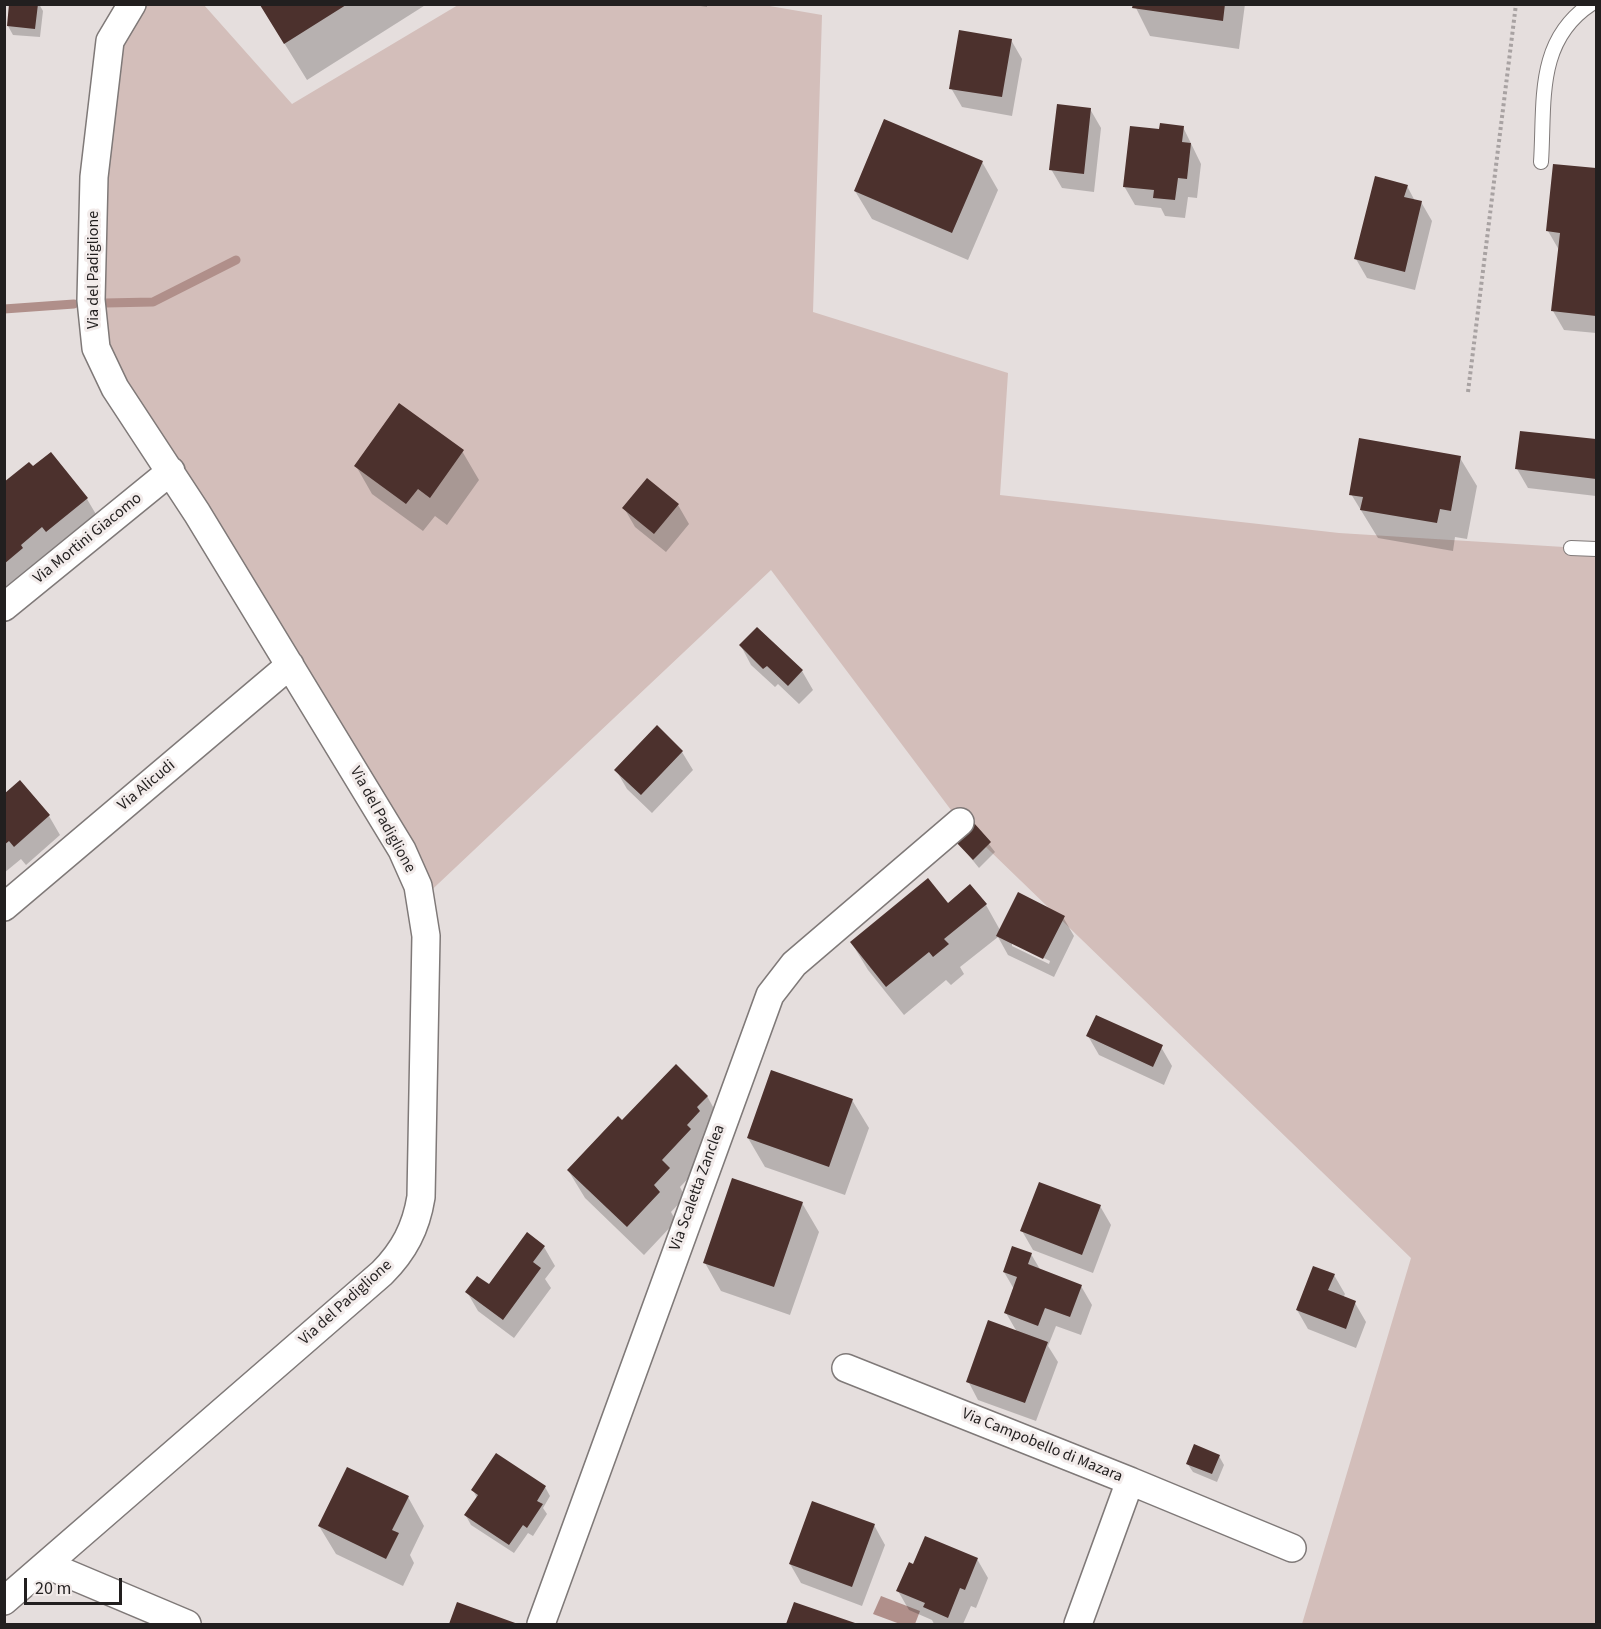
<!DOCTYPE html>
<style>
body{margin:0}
#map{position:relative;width:1601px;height:1629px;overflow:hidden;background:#e5dedd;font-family:"Source Sans 3",sans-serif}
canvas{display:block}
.frame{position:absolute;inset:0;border:6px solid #221f1f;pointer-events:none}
.scale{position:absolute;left:24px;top:1578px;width:98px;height:27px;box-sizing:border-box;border:3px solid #221f1f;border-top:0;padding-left:8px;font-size:18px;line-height:21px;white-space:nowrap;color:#221f1f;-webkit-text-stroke:4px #f2ebea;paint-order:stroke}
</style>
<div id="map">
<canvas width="1601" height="1629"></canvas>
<div class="frame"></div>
<div class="scale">20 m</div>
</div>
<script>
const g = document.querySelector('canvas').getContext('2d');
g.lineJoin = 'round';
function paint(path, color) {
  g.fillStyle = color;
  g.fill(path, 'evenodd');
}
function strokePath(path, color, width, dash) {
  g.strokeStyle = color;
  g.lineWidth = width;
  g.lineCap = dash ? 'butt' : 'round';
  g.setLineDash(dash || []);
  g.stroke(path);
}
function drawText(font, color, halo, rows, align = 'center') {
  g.font = font + ' "Source Sans 3",sans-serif';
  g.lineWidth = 6;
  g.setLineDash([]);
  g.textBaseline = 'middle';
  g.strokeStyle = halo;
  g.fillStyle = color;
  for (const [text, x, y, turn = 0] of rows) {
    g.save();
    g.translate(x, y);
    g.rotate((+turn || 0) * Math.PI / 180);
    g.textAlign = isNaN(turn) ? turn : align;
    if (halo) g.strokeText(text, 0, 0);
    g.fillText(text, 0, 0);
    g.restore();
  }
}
const green = new Path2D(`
 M758,4L822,15L813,312L1008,373L1000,495L1339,533L1596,549V1624H1302L1411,1258L960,822L771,570L421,900L102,363L108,52L132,5H204L292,104L458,5Z`);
const water = new Path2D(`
 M881,1596L920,1611L915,1624H900L873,1614Z`);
const shadow = new Path2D(`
 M10,4H39L43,11L40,37L13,35L8,26Z
 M260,4H427L307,80Z
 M687,4H707V7Z
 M1134,4H1245L1239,49L1150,36Z
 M1011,40L1022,59L1012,116L962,107L951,88Z
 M1090,109L1101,128L1094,192L1062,188L1051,169Z
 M1183,127L1201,164L1197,198L1188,197L1185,218L1165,216L1161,208L1135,205L1124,186L1160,131Z
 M982,162L998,190L968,260L872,219L855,191Z
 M1554,165L1596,169V333L1564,330L1553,311L1559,250L1548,231Z
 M1407,186L1415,201L1421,202L1432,221L1415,290L1367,278L1356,259Z
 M1521,433L1596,441V496L1528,488L1517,469Z
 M462,451L479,480L447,525L435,516L423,531L372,494L356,466Z
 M51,454L87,499L104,528L4,606V484L33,468Z
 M1460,458L1477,486L1467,539L1455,537L1453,551L1378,538L1351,494Z
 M678,505L689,524L666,552L635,527L624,508Z
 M741,646L802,671L813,690L799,704L778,684L775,687L751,665Z
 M682,752L693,770L652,813L627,789L616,770Z
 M20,782L49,816L60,835L26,865L21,859L4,873V796Z
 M974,825L995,852L979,868L957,841Z
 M948,905H986L1000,930L1063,917L1074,936L1054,977L1008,955L998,937L960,967L964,974L951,985L946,980L904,1015L868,970L851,942ZM1012,942L1050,961L1049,964L1012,946Z
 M1088,1036L1161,1047L1172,1066L1164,1085L1099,1055Z
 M707,1096L723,1125L707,1159L680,1187L685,1197L671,1212L676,1221L644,1255L585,1198L568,1170L622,1122Z
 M852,1100L869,1128L845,1195L765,1167L748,1138Z
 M802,1203L819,1232L790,1315L721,1291L705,1263Z
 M1100,1206L1111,1225L1093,1273L1033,1250L1022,1231Z
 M544,1247L555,1266L545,1279L551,1288L514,1338L478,1311L467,1292L489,1286Z
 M1031,1254L1041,1271L1081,1286L1092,1305L1081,1335L1056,1326L1048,1346L1058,1362L1036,1421L978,1400L968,1381L1017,1332L1006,1313L1014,1289L1004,1272Z
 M1334,1275L1345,1294L1343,1298L1355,1303L1366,1322L1356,1348L1308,1329L1297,1310Z
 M496,1455L545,1487L550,1496L543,1508L547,1514L533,1536L528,1533L514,1553L471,1525L466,1516L477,1498L473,1490Z
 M1219,1456L1224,1465L1217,1482L1193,1472L1187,1463Z
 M408,1497L424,1526L410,1555L414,1563L403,1586L336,1554L319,1526Z
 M874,1525L885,1545L862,1606L801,1583L790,1564Z
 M977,1559L988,1578L976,1608L971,1606L963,1624H934L932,1620L909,1610L898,1591L914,1566Z
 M458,1603L514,1624H450Z
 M795,1603L854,1624H787Z`);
const stream = new Path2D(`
 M105,303L153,302L236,260
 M4,309L74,304`);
const building = new Path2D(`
 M9,4H38L35,29L7,26Z
 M1133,4H1225L1223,21L1132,8Z
 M260,5H346L284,44Z
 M959,30L1012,39L1002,97L949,89Z
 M1057,104L1091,108L1084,174L1049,170Z
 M884,119L983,161L952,233L854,191Z
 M1160,123L1184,126L1182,142L1191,143L1187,179L1178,178L1175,200L1153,198L1154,190L1123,187L1130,126L1159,129Z
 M1553,164L1596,168V316L1551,311L1560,233L1546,231Z
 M1375,176L1408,185L1404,197L1422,201L1405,272L1354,259Z
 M399,403L464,450L430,498L418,489L406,504L354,466Z
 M1520,431L1596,439V479L1515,469Z
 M1359,438L1461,456L1451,511L1440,509L1437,523L1360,510L1363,497L1349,495Z
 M51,452L88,498L46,532L42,527L21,545L23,548L4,564V482L29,462L33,466Z
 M647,478L679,504L654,534L622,508Z
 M757,627L803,670L788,686L767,666L763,669L739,645Z
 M657,725L683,751L641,795L614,770Z
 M20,780L50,815L14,847L9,841L4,845V794Z
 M974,823L991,842L973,860L955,841Z
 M928,878L948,903L970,884L987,904L944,939L949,944L933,957L929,952L886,987L850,942Z
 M1018,892L1065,916L1043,959L996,936Z
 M1096,1015L1163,1045L1153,1067L1086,1036Z
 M676,1064L708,1096L697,1107L700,1111L687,1125L691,1129L662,1160L670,1168L654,1185L660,1192L627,1227L567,1170L618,1116L622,1120Z
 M771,1070L853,1099L829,1167L747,1138Z
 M732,1178L803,1202L774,1287L703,1263Z
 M1039,1182L1101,1205L1082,1255L1020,1231Z
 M527,1232L545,1246L533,1262L541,1268L503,1320L465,1292L477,1276L489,1284Z
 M1012,1246L1032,1253L1028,1264L1082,1285L1070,1317L1045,1308L1038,1326L1004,1313L1017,1277L1003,1272Z
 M1313,1266L1335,1274L1328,1290L1356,1301L1346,1329L1296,1310Z
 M988,1320L1048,1342L1025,1403L966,1382Z
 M1194,1444L1220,1455L1212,1474L1186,1464Z
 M496,1453L546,1486L537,1501L543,1504L527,1528L523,1525L509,1545L464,1515L478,1495L471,1490Z
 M347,1467L409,1496L392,1530L399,1533L386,1559L318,1526Z
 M812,1501L875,1524L852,1587L789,1564Z
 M925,1536L978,1558L965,1590L960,1588L948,1618L923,1607L925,1603L896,1591L909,1562L913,1564Z
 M457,1602L518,1624H449Z
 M794,1602L858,1624H786Z`);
const path = new Path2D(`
 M1468,392L1516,4`);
const lane = new Path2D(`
 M1541,162C1545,103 1535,41 1591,4
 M1571,548L1596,549`);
const street = new Path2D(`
 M4,607L171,471
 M4,907L290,665
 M846,1368L1130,1481L1078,1624
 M1130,1481L1292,1548
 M47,1565L187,1624
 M4,1601L382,1273C404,1251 416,1228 421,1197L426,936L418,886L402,850L197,513L115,388L96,348L91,300L94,177L110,41L132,4
 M541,1624L770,995L794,964L960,822`);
const streetNames = [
 ["Via del Padiglione",94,270,-90],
 ["Via Mortini Giacomo",88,539,-39],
 ["Via Alicudi",147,786,-40],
 ["Via del Padiglione",382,820,61],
 ["Via Scaletta Zanclea",698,1188,-70],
 ["Via del Padiglione",346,1303,-42],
 ["Via Campobello di Mazara",1042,1446,22]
];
paint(green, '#d3beba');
paint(water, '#b08f8a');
paint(shadow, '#0003');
strokePath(stream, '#b08f8a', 9);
paint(building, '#4c312d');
strokePath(lane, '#7f7978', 16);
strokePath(street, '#7f7978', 30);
strokePath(path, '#a8a2a2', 4, [3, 3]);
strokePath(lane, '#fff', 14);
strokePath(street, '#fff', 27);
drawText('16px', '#221f1f', '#f2ebea', streetNames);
</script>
